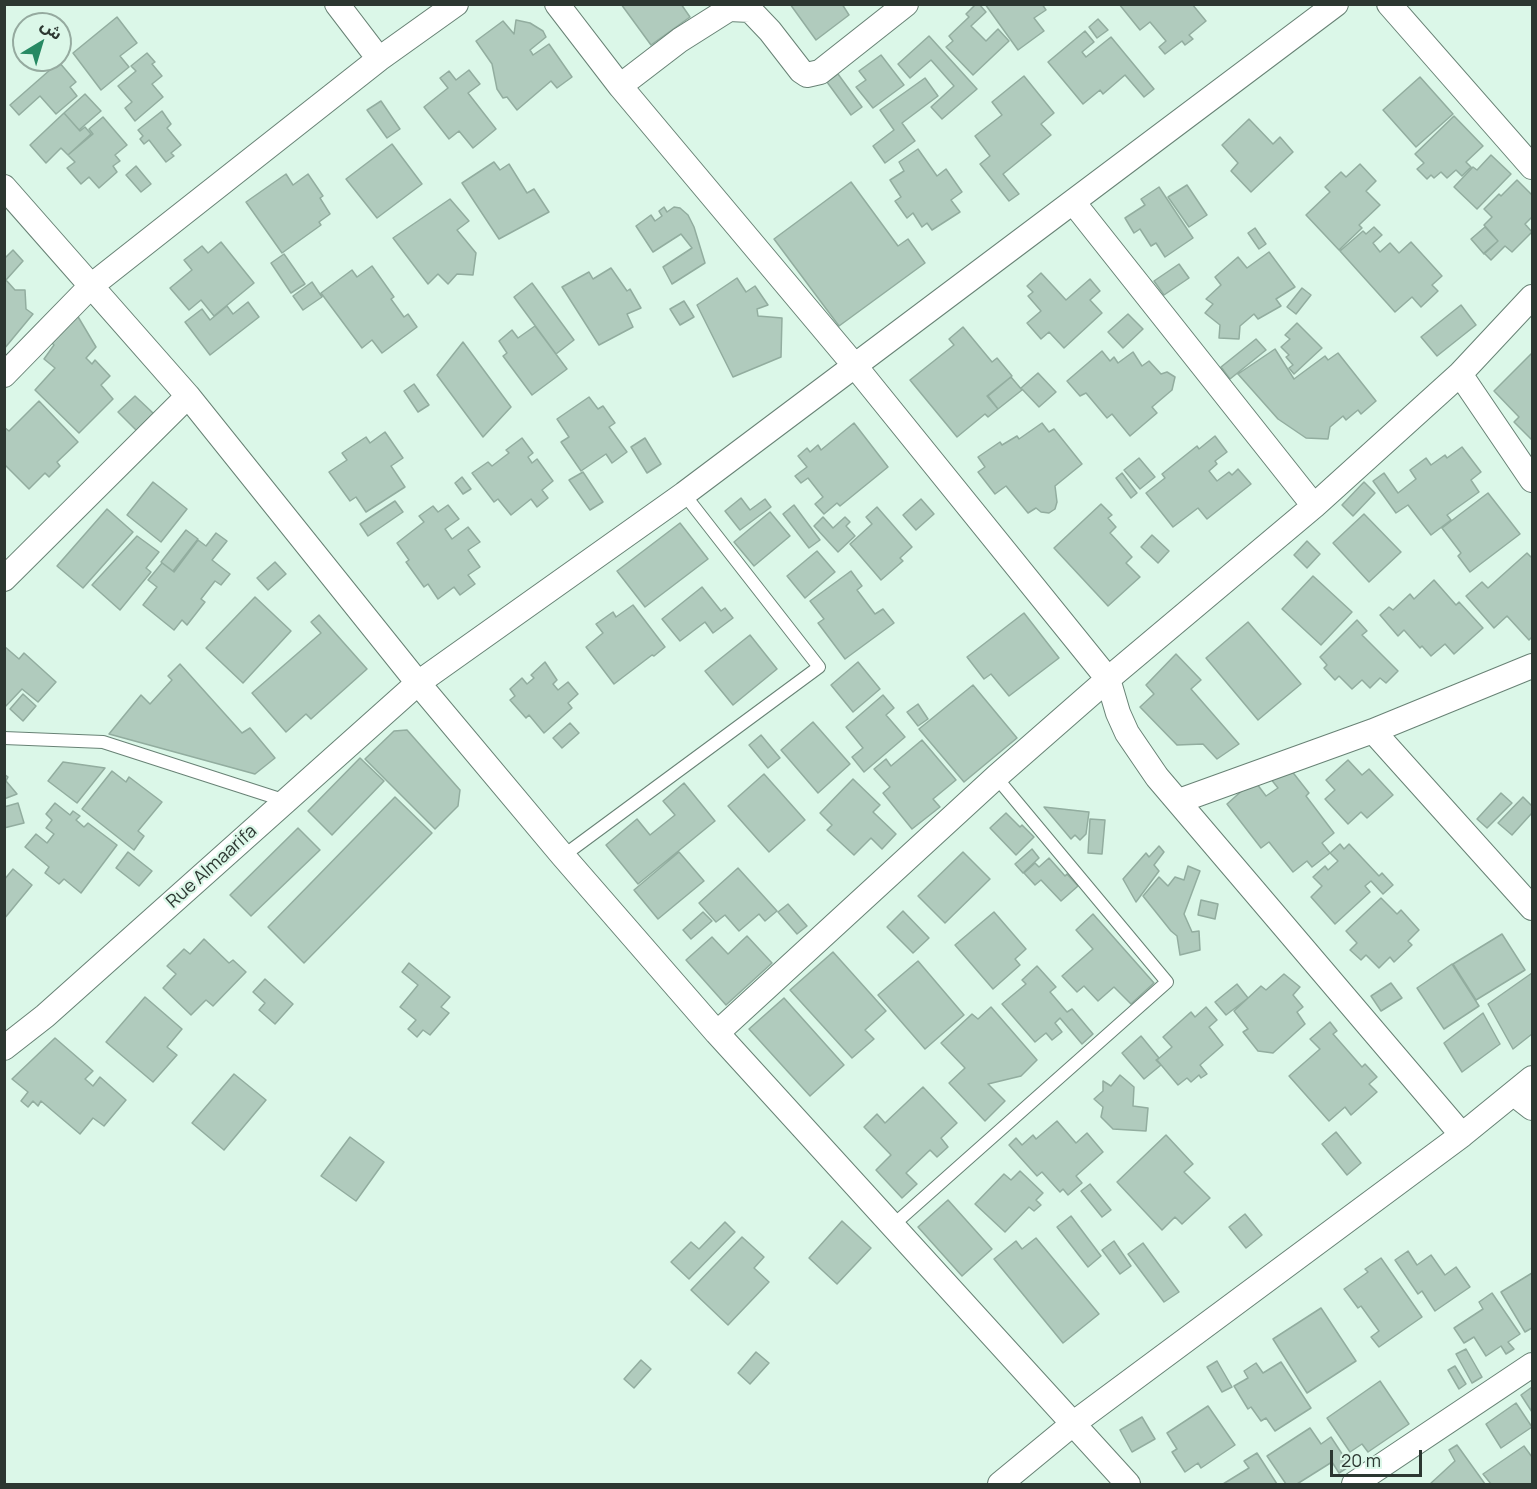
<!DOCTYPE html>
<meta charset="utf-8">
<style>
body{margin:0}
#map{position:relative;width:1537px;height:1489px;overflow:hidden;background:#dbf7e8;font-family:Manrope,"Noto Sans Arabic",sans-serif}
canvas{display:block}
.frame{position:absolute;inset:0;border:6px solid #2c3731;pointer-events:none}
.north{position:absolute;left:12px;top:12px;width:60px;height:60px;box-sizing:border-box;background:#dbf7e8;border:2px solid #95aa9f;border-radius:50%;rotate:38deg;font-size:16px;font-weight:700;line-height:24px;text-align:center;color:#2c3731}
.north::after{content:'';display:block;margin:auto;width:21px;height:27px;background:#278963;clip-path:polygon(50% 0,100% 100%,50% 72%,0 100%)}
.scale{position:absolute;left:1330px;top:1450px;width:92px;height:27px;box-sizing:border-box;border:3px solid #2c3731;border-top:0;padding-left:8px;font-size:18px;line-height:21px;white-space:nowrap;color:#2c3731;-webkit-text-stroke:4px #dbf7e8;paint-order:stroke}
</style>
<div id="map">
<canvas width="1537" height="1489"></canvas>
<div class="frame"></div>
<div class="north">ش</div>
<div class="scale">20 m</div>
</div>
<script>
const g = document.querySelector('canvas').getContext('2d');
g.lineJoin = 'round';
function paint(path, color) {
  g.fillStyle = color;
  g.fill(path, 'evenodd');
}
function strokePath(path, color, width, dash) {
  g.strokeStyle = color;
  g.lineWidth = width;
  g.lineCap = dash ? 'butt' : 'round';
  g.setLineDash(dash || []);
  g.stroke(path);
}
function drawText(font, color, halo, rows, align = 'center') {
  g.font = font + ' Manrope,sans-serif';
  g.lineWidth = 4.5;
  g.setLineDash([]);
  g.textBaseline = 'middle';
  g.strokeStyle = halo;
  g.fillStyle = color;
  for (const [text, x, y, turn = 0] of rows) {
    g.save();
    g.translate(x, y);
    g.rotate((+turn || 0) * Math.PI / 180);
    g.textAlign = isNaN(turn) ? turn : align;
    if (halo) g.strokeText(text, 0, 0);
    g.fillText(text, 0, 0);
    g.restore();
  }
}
const building = new Path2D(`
 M621,4H681L690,17L651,45Z
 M790,4H842L849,15L816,40Z
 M976,4H979L986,12L971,26L986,41L998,29L1009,41L973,75L946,47L953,41L949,36L969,17L966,14Z
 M985,4H1042L1046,10L1034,18L1044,31L1018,50Z
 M1119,4H1192L1206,21L1189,35L1193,39L1185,45L1182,41L1165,54L1159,47L1166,41L1150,22L1140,30Z
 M117,17L137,43L120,56L129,67L101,90L73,53Z
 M1098,19L1108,30L1097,38L1089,27Z
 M516,20L530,23L543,31L546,37L530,50L533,55L549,44L572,77L557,88L551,81L517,110L507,97L503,98L497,89L492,64L476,41L503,21L514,34Z
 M1085,31L1094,42L1082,52L1086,57L1111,37L1154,89L1144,97L1125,75L1103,94L1100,90L1083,104L1048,62Z
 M929,36L977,89L942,119L931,107L954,86L931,60L910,78L898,64Z
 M147,53L155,62L152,64L162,76L152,84L163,97L135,121L125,108L132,102L118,86L136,71L131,66Z
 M881,55L904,85L873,108L856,87L866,80L859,71Z
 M59,62L76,82L70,87L77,96L56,114L40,96L19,115L10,105Z
 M469,70L480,84L468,93L496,129L473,148L459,131L449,139L424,107L448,88L440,78L449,71L456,80Z
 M838,74L862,107L851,115L827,82Z
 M1024,76L1054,113L1041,124L1051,135L1003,174L1019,194L1009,201L980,164L990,156L975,136L1002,115L992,102Z
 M1420,77L1453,114L1416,147L1383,110Z
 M925,78L938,96L902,123L915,141L885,163L873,146L894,130L880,110Z
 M85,94L101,111L79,130L64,113Z
 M381,101L400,129L387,138L367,110Z
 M162,111L171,124L167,128L181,145L171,153L174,156L166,162L149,140L144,144L140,139L143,136L138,130Z
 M64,113L80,131L85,127L91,134L68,155L61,148L46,163L30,145Z
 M1454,116L1483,146L1466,162L1471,167L1462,176L1456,170L1447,178L1441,172L1434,178L1431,175L1427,179L1417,169L1424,163L1415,154Z
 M103,117L127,145L115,155L120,161L113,166L117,172L99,188L89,177L81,184L67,168L75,162L68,155L93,134L89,129Z
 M1249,119L1273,144L1280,137L1293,152L1251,192L1231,171L1238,163L1222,145Z
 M392,144L422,184L377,218L346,179Z
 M918,149L937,176L946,169L962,192L951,200L960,212L932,230L927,223L922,227L913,213L907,218L895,201L901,197L890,180L904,171L899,162Z
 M1491,155L1511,174L1477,209L1454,187L1473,167L1477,170Z
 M494,162L500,170L509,164L527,193L534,189L549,212L499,239L462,183Z
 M1360,164L1376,181L1366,191L1380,205L1359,225L1362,228L1339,250L1306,215L1330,192L1325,187L1341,172L1346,177Z
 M136,166L151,184L141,192L126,175Z
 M286,174L293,185L308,174L323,196L320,198L330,214L319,222L321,225L282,253L246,202Z
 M1517,180L1532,195V217L1525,224L1532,232L1512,252L1505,246L1491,260L1484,253L1498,241L1484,225L1492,217L1484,209L1499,194L1501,196Z
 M851,182L898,246L908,239L925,263L839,326L774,239Z
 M1187,185L1207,215L1189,227L1168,197Z
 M1159,187L1193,238L1165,257L1156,243L1151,246L1140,229L1134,233L1125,218L1145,205L1141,199Z
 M450,199L469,221L457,230L476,253L473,275L457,274L448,284L438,274L428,284L393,238Z
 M664,207L667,212L674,207L680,208L688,215L694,227L705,263L672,284L663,267L692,248L681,234L653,252L636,226L651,215L655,221L662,216L659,211Z
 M1374,227L1382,235L1373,243L1380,252L1390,243L1399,253L1411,242L1442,276L1432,285L1438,291L1421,307L1412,297L1395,312L1340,251L1363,231L1366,234Z
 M1485,227L1498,241L1484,254L1471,239Z
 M1255,228L1266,244L1259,249L1248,233Z
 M221,242L254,283L214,316L201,300L189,310L170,288L192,270L184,260L202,246L208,253Z
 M13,250L23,261L6,280L15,290H25L26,309L33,314L4,349V259Z
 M1269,252L1295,287L1276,299L1281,306L1258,319L1254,314L1240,326L1239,339L1219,338L1220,325L1205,313L1213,304L1206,299L1221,285L1215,277L1238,257L1247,268Z
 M284,254L305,284L291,293L271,263Z
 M1179,264L1189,278L1164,295L1154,281Z
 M372,266L394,297L391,299L404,317L408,314L417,327L382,353L372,340L362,348L321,293L352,270L357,277Z
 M611,268L627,291L630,289L641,308L627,314L633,327L599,345L562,287L589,272L593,279Z
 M1041,273L1066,300L1090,279L1100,291L1090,300L1102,313L1064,348L1049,332L1041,339L1027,323L1041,311L1028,296L1033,292L1027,286Z
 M737,278L746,292L755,286L768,305L757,309L758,316L782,318L781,357L733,377L697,305Z
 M312,282L322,297L303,310L293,296Z
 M532,283L574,340L556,354L514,297Z
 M1302,288L1311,295L1296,314L1287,307Z
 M684,301L694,317L680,325L670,309Z
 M248,302L259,317L210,355L185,322L202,309L210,320L227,306L233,314Z
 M1461,305L1476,325L1437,356L1421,337Z
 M1128,314L1143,329L1123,348L1108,332Z
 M77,315L96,347L86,358L92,364L95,360L110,376L101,385L113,399L79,433L35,390L55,368L44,359L54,345L50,341Z
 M1297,323L1322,348L1294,374L1289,368L1293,365L1286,357L1289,355L1281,347L1290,339L1285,335Z
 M535,326L567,369L532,395L503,356L507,353L499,341L512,330L518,338Z
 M963,327L992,362L997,358L1012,376L987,396L998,409L988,417L985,414L957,437L910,380L954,345L949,339Z
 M1256,339L1266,350L1230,379L1221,367Z
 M463,342L511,407L483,437L437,375Z
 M1275,349L1294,379L1325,356L1328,360L1338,353L1376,401L1361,414L1358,410L1346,420L1343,416L1330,427L1328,439L1306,438L1278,419L1238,374Z
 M1102,351L1110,361L1114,357L1118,363L1133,352L1142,366L1149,361L1161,374L1167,372L1175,377L1172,390L1152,407L1157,413L1130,436L1112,414L1107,418L1086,393L1080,396L1067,381Z
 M1532,353V440L1514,422L1519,417L1494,391Z
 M1038,373L1056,392L1039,407L1021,388Z
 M1011,377L1022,390L998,409L988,396Z
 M414,384L429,405L418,412L404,391Z
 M135,396L154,414L137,431L118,412Z
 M589,397L598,409L603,406L615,423L609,427L627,452L612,463L606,454L581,471L561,442L569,437L557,419Z
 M39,401L78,442L57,462L60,466L49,477L45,473L29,489L4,464V427L9,431Z
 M854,423L888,467L840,506L837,503L824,514L815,504L823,497L808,478L801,483L795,476L807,467L798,456L807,448L810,452L818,445L821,450Z
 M1042,423L1049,432L1054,429L1082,464L1055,486L1057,502L1055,509L1049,513L1041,512L1036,508L1028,513L1006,486L995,494L978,472L985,467L978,457L1000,442L1002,445L1017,436L1019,439Z
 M385,432L403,458L391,466L405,487L366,512L356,497L350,501L329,472L347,460L342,453L366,437L370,443Z
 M1215,436L1227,452L1215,461L1217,464L1209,471L1217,481L1229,472L1232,475L1238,469L1251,484L1207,519L1198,508L1173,527L1146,493L1165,478L1162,474L1197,446L1199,449Z
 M522,438L533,453L528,457L532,463L537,459L553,481L542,490L548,498L537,507L531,499L511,515L498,499L494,502L472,473L488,462L492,466L509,453L506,450Z
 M645,438L661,464L647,473L631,447Z
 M1462,447L1481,472L1471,480L1479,492L1447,515L1451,520L1431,535L1408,505L1396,513L1373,481L1384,473L1398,493L1416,479L1410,470L1426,458L1431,465L1445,455L1447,458Z
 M1139,458L1155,477L1140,489L1124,470Z
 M583,472L603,502L590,510L569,480Z
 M1122,473L1137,493L1131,498L1116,478Z
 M462,477L471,489L463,494L455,483Z
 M153,482L187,509L161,542L127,515Z
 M1364,482L1375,493L1353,516L1342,505Z
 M1488,493L1520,534L1470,572L1458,556L1461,553L1442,528Z
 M741,498L750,510L765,499L771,507L740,530L725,511Z
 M921,499L934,514L916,530L903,515Z
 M395,501L403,512L368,536L360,524Z
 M1101,504L1112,515L1108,518L1116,527L1110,533L1132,557L1126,563L1140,577L1108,606L1054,548Z
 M448,505L459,519L445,529L452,539L468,527L480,542L468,550L480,567L468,575L475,584L460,595L454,587L438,599L428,584L424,587L406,562L409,560L397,543L424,522L419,516L433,506L438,512Z
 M794,505L820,540L809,548L783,514Z
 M877,507L912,547L900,558L903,561L881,580L850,544L872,524L866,517Z
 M107,509L133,532L83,588L57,566Z
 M770,512L790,536L754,566L734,542Z
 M1364,514L1401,552L1369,582L1333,543Z
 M823,517L833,528L845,517L850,522L846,526L855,536L838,552L814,526Z
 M680,523L708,559L645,607L617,571Z
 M186,530L198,539L173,571L161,562Z
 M216,533L227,541L212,560L230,574L221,585L215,581L201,599L205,602L187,625L182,620L174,630L143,605L157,587L148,580L162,563L174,572L198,540L206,546Z
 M1152,535L1169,551L1158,563L1141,547Z
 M137,536L159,552L146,568L151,572L120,610L92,585Z
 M1307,541L1320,554L1307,568L1294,555Z
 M817,551L835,572L805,598L787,576Z
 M1527,553L1532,558V637L1529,640L1507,616L1494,628L1466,596L1482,582L1488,588Z
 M275,562L286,574L268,590L257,578Z
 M851,571L862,586L857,590L875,614L883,609L894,623L845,659L818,623L824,619L810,601Z
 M1313,576L1352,612L1321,645L1282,609Z
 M1434,580L1456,605L1459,602L1483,628L1454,654L1445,644L1431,656L1422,646L1420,648L1404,630L1398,636L1380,615L1389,607L1393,610L1410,594L1414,599Z
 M702,587L721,611L725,608L733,618L713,633L705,622L680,641L662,619Z
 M255,597L291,631L243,683L206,648Z
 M633,605L665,647L654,656L652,655L614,684L586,647L603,633L596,624L613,612L616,617Z
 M1024,613L1059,658L1009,696L991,674L984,679L967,657Z
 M319,615L367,669L311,719L306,714L286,732L252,693L321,633L311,622Z
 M1357,620L1367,631L1362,635L1398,671L1386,683L1380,678L1370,688L1362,680L1352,689L1339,676L1335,680L1324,668L1327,665L1320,657Z
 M1248,622L1301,684L1258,720L1206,658Z
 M750,635L777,669L733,705L705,671Z
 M4,646L19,659L24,653L56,682L38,702L22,689L4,708Z
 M1176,654L1201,680L1191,689L1239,744L1217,759L1203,744L1177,745L1140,707L1154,694L1146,685Z
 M545,662L557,680L553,684L558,690L568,682L578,694L568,703L572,708L544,733L529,715L526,718L510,700L515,696L510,689L522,678L527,684L534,678L531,675Z
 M858,662L880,689L853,712L831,685Z
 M180,664L242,733L250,728L275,758L255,774L109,734L141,695L150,704L172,680L168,676Z
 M973,685L1017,738L964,782L919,729Z
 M23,694L36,706L23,721L10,709Z
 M883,695L894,708L886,715L905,737L864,772L852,757L863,748L846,727Z
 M918,704L928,719L918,726L907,712Z
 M813,722L850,764L818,793L781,750Z
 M570,723L579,733L562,748L553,738Z
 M407,730L460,790L458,806L435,829L365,759L394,731Z
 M761,735L780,758L768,768L749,745Z
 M922,740L956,780L933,799L940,807L912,829L883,793L890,787L874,769L886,759L891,766Z
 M360,758L384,781L332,835L308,811Z
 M1348,760L1362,775L1369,769L1393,795L1367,818L1361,812L1348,824L1325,799L1335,790L1326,780Z
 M63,762L105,768L77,803L48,781Z
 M1287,765L1309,793L1306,796L1334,833L1322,843L1330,853L1312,867L1307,861L1293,872L1269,842L1261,848L1227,804L1254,780L1266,796L1278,788L1270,778Z
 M112,771L126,782L129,777L162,802L138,831L144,836L134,850L82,809Z
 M4,774L8,777L6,781L17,794L4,799Z
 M764,774L805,820L769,852L728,806Z
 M853,779L880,805L873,812L896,834L882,849L871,838L854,855L827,830L832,825L820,813Z
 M684,783L715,821L638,884L606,845L637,819L650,835L675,815L663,801Z
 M1501,793L1512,803L1487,828L1477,819Z
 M395,797L432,833L304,963L268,927Z
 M1523,797L1532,806V813L1512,835L1498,823Z
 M18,803L24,823L4,828V807Z
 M55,803L70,815L73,811L80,816L76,820L84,827L88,823L117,845L81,893L64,879L59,884L45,873L49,867L25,847L36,834L47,843L54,834L46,828L52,820L46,814Z
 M1044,807L1089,812L1086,834L1080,840L1075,835L1071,839Z
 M1006,813L1020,827L1022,825L1034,837L1016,855L990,828Z
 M1090,819L1105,820L1102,854L1088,853Z
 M298,828L320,850L251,916L230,895Z
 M1340,844L1344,849L1349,844L1379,876L1382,873L1393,885L1383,894L1371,881L1365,886L1370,892L1335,924L1311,897L1322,886L1313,877L1325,866L1328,870L1338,861L1330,853Z
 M1159,846L1164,852L1154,865L1159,871L1136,902L1123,879L1146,853L1149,857Z
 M1032,849L1039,858L1023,873L1015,864Z
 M128,852L152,871L139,886L116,868Z
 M679,852L704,881L658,919L634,890Z
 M963,852L990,879L945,923L918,896Z
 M1049,858L1065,876L1067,874L1078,886L1061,901L1041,880L1035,885L1024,873L1035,863L1039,867Z
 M1188,866L1200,871L1184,914L1192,932L1199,931L1200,950L1180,955L1177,936L1171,931L1143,896L1159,877L1168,886L1175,877L1184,880Z
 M738,868L777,911L765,921L759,914L739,931L725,915L716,922L699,903Z
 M13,869L32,885L4,919V880Z
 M1381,898L1397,914L1401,910L1419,930L1408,941L1412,945L1394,962L1390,957L1379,968L1366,955L1361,960L1350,950L1357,943L1346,931Z
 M1201,900L1218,904L1215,919L1198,915Z
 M788,904L807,926L797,934L778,912Z
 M903,911L929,938L913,953L887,927Z
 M703,912L712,921L691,939L683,930Z
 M994,912L1026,949L1015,959L1020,965L993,989L955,945Z
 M1093,914L1154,983L1131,1004L1114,987L1098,1001L1084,986L1077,992L1062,976L1093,949L1076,930Z
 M1502,934L1525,970L1476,1000L1453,964Z
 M747,936L772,963L726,1005L686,960L712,937L728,954Z
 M204,939L229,963L233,960L246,972L213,1006L206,1000L191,1015L163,988L176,974L167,966L184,949L190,954Z
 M833,952L886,1011L865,1030L874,1039L852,1058L790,990Z
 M918,961L964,1015L925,1049L878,995Z
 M409,963L450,997L441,1007L449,1013L430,1035L423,1030L417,1037L408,1029L416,1020L400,1007L418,985L402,972Z
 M1452,964L1479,1006L1444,1029L1417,988Z
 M1037,966L1056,987L1050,992L1067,1012L1072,1009L1093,1034L1082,1044L1060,1018L1055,1023L1062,1032L1052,1040L1046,1033L1035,1042L1002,1004L1026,984L1022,980Z
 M1532,973V1034L1513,1049L1488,1004Z
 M1284,974L1300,987L1293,995L1303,1007L1297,1012L1305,1024L1273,1053L1258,1051L1243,1032L1248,1029L1234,1011L1261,986L1266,990Z
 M265,979L293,1004L275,1024L259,1010L265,1003L253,992Z
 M1391,983L1402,998L1381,1011L1371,996Z
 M1237,984L1248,998L1226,1015L1215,1002Z
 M145,997L182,1029L167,1047L177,1055L153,1082L106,1042Z
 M784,998L844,1065L810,1096L749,1029Z
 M991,1007L1037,1060L1021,1076L988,1084L1005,1101L985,1121L949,1083L965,1068L941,1043L972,1014L978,1019Z
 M1206,1007L1217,1020L1209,1027L1223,1045L1200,1065L1207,1074L1201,1078L1199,1075L1191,1082L1187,1078L1178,1085L1157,1060L1172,1047L1163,1037L1191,1012L1195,1017Z
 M1483,1013L1500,1044L1462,1072L1444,1043Z
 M1330,1022L1337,1031L1333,1034L1362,1067L1365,1064L1377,1077L1369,1084L1377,1092L1351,1115L1345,1107L1329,1121L1289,1076L1320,1049L1310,1039Z
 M1141,1036L1159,1058L1156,1060L1161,1065L1144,1079L1122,1053Z
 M55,1038L93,1071L85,1079L93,1086L100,1077L126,1100L104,1126L93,1118L80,1134L41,1101L38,1106L33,1101L28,1107L21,1101L28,1092L12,1079Z
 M234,1074L266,1100L224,1150L192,1123Z
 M1120,1075L1134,1087L1133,1106L1148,1108L1146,1131L1113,1129L1101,1117L1103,1107L1094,1099L1103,1091V1081L1111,1086Z
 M923,1087L957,1123L941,1138L948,1147L937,1157L930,1150L906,1173L917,1184L902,1198L876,1170L891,1155L864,1127L877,1114L885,1123Z
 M1057,1121L1076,1143L1087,1133L1103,1152L1076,1176L1082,1183L1068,1195L1063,1189L1060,1192L1042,1172L1037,1176L1009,1145L1016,1138L1022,1145L1033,1135L1036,1139Z
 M1336,1132L1361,1163L1347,1175L1322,1144Z
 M1166,1135L1193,1164L1184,1172L1210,1198L1182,1224L1175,1217L1162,1230L1117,1182Z
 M350,1137L384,1162L356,1201L321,1176Z
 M1020,1171L1043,1193L1036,1200L1041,1205L1034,1211L1029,1207L1005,1232L975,1204L1004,1174L1011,1180Z
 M1090,1184L1111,1210L1102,1217L1081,1191Z
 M948,1200L992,1249L962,1276L918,1227Z
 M1245,1214L1262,1235L1246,1248L1229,1227Z
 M1071,1216L1101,1256L1088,1267L1057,1227Z
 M842,1221L871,1248L837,1284L809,1258Z
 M725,1222L735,1232L689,1279L671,1262L691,1242L699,1249Z
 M742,1237L764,1257L754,1268L769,1282L728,1325L691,1290Z
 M1036,1238L1099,1314L1063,1343L994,1259L1016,1241L1022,1249Z
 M1114,1241L1131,1266L1120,1274L1102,1250Z
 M1143,1243L1179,1292L1164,1302L1128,1254Z
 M1408,1251L1417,1265L1431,1255L1445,1275L1456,1267L1470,1287L1435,1311L1422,1291L1418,1294L1395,1260Z
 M1381,1258L1422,1317L1379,1347L1371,1337L1379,1331L1361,1306L1358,1308L1344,1289L1368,1272L1365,1269Z
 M1532,1273V1328L1525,1332L1501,1292Z
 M1492,1293L1520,1334L1508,1342L1514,1349L1506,1354L1501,1346L1486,1356L1474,1337L1464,1343L1454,1328L1483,1309L1479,1302Z
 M1321,1308L1356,1361L1307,1393L1273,1339Z
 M1466,1349L1482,1377L1472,1383L1456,1354Z
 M756,1352L769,1363L750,1384L738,1373Z
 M641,1360L651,1369L634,1388L624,1379Z
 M1217,1361L1232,1387L1222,1392L1207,1367Z
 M1281,1362L1311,1408L1275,1431L1266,1418L1261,1421L1251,1407L1248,1409L1234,1386L1248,1378L1244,1371L1256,1363L1263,1373Z
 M1455,1366L1466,1384L1459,1389L1448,1370Z
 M1380,1381L1409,1424L1368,1452L1362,1444L1350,1452L1327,1418Z
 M1532,1387V1412L1521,1395Z
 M1516,1403L1532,1427L1501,1448L1486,1424Z
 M1208,1406L1235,1445L1201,1468L1198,1463L1185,1472L1172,1452L1177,1449L1167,1433Z
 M1142,1417L1155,1439L1132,1452L1120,1430Z
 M1310,1428L1321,1444L1331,1437L1350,1466L1339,1473L1332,1462L1297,1484H1286L1267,1456Z
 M1457,1445L1485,1484H1430L1455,1461L1449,1450Z
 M1524,1446L1532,1457V1484H1491L1483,1474Z
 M1257,1453L1277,1484H1223L1249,1468L1244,1461Z`);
const lane = new Path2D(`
 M4,738L103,742L286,801
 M563,856L819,667L684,494
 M892,1226L1167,982L996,777`);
const street = new Path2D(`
 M337,4L379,59
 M557,4L620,86L855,366L1108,679L1118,713L1127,733L1157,777L1462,1135
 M1389,4L1532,167
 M620,86L680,40L729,9L750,10L770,31L801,71L807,75L820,72L906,4
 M4,187L188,396L418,683L563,856L717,1033L1128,1484
 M1073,202L1314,506
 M1460,374L1532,480
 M4,375L91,286L379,59L456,4
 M4,579L188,396
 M1373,731L1532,908
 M1179,801L1373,731L1532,666
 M717,1033L996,777L1108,679L1314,506L1460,374L1532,297
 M4,1048L45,1016L418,683L684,494L1336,4
 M1514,1094L1532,1108
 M1000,1484L1074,1423L1462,1135L1532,1078
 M1354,1484L1532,1365`);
const streetNames = [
 ["Rue Almaarifa",212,867,-42]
];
paint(building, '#b0cbbd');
strokePath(building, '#92ad9f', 1.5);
strokePath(lane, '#688275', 14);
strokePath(street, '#688275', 26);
strokePath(lane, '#fff', 12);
strokePath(street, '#fff', 24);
drawText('18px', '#2c3731', '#dbf7e8', streetNames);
</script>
